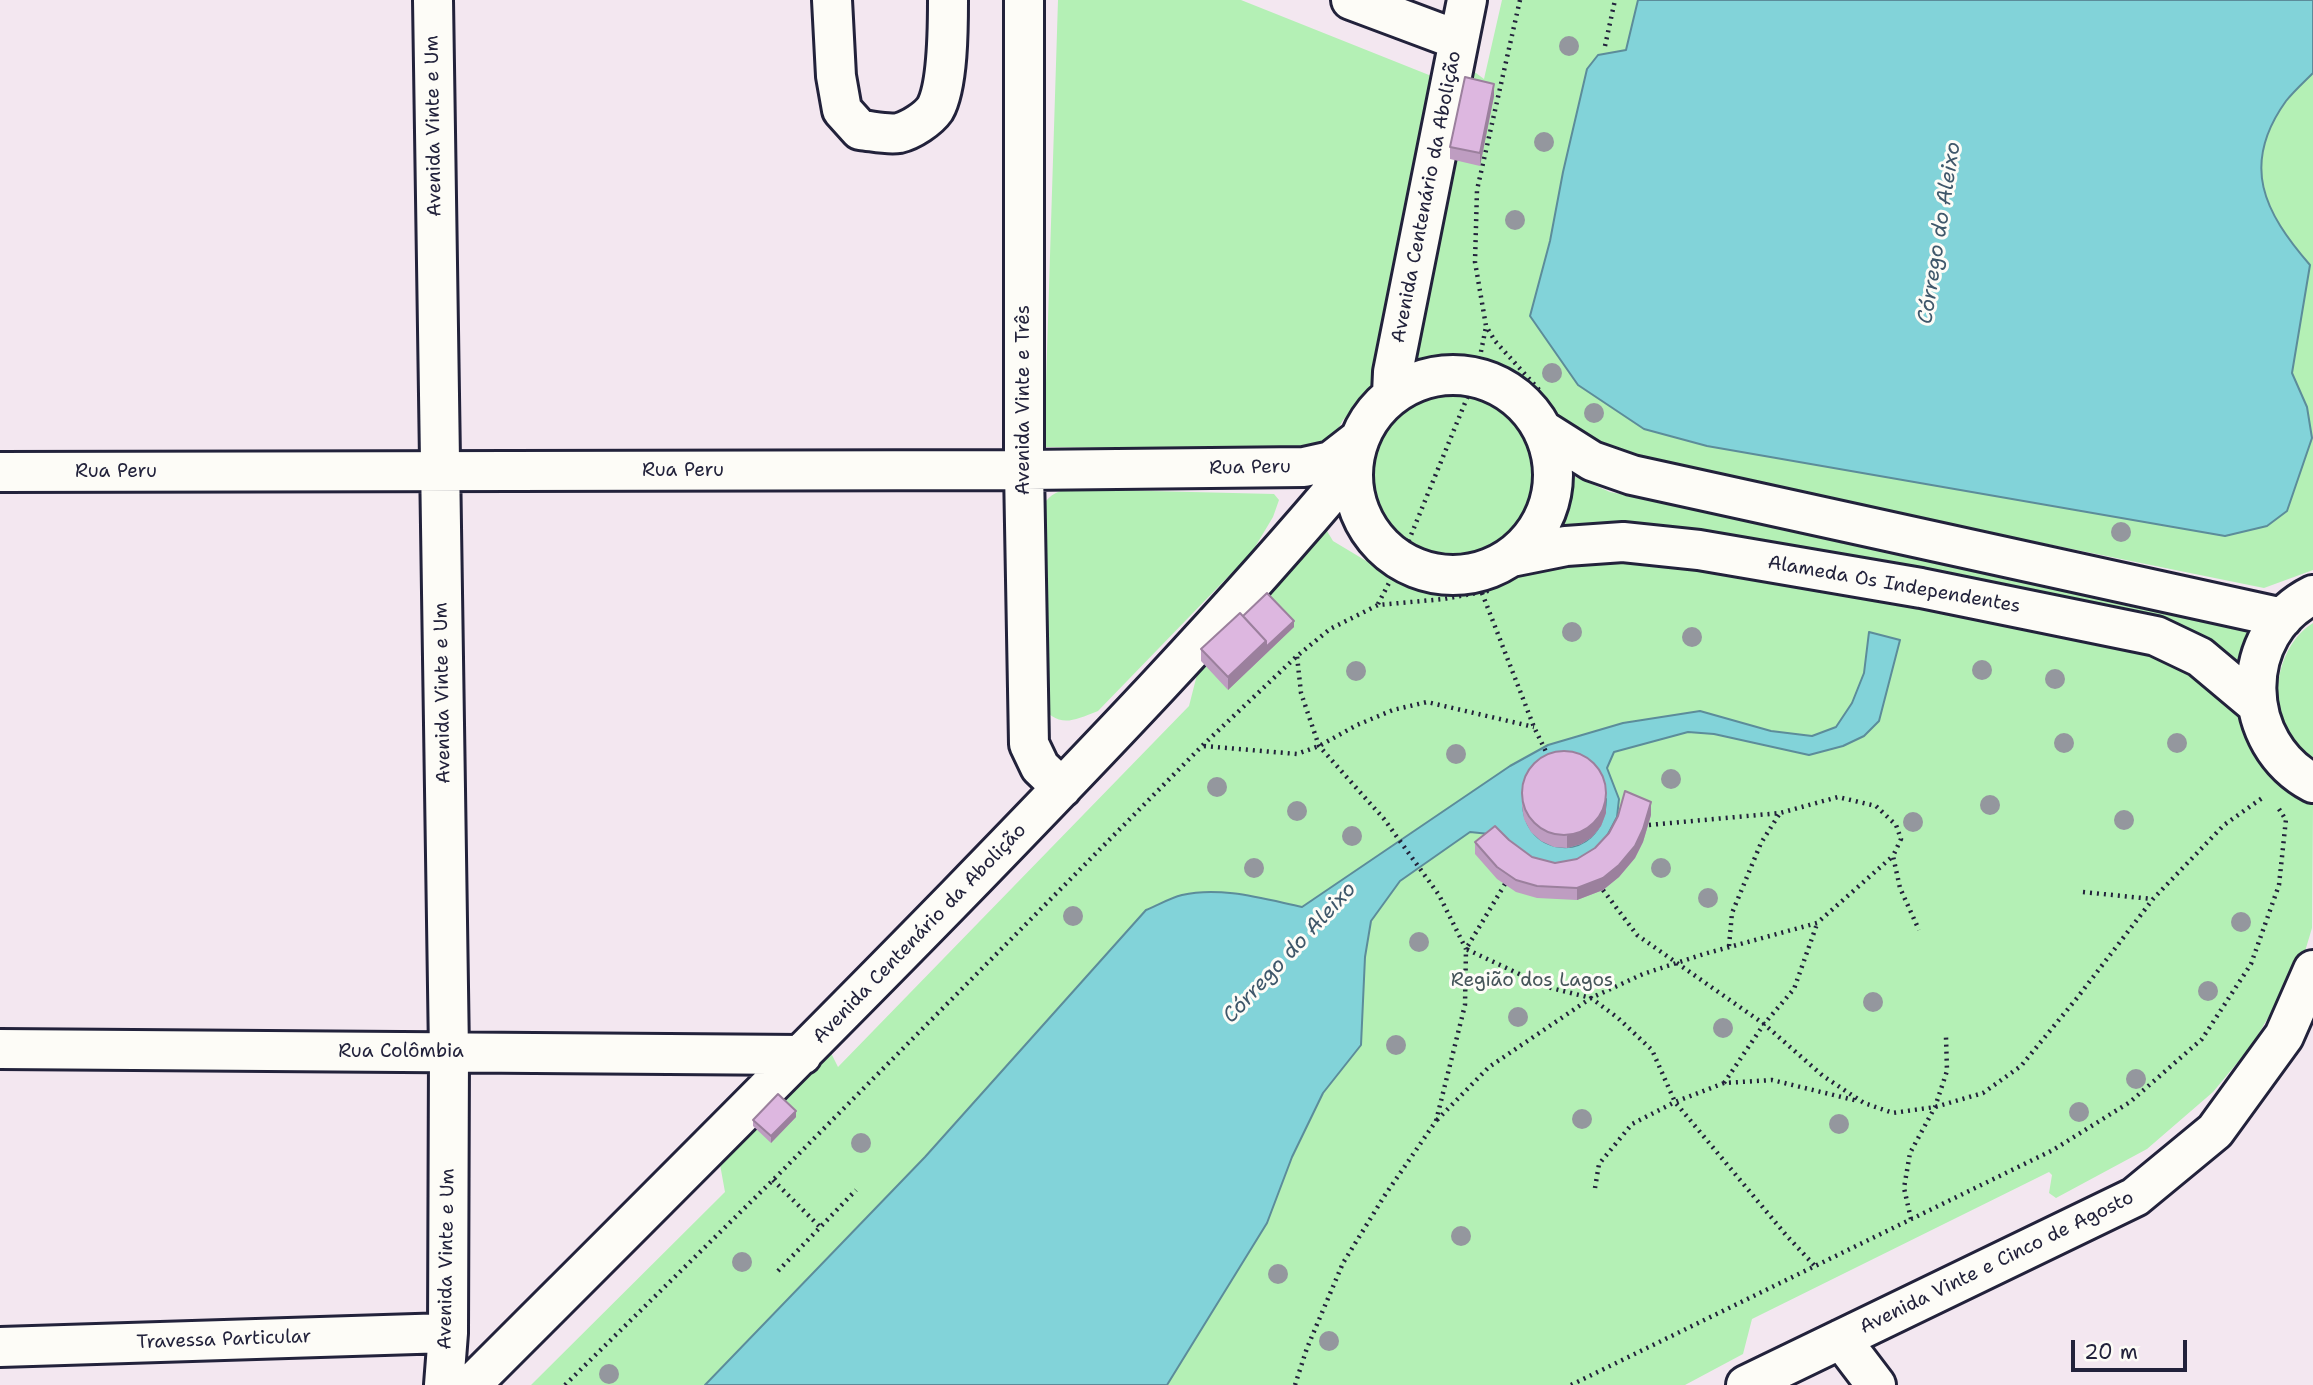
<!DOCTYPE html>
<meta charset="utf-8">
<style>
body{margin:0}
#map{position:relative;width:2313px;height:1385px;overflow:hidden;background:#f3e7f0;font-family:"Shantell Sans",sans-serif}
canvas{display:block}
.scale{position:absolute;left:2071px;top:1340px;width:116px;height:32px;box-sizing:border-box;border:4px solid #22223b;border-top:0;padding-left:9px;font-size:21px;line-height:24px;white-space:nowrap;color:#22223b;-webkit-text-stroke:5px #fdfcf7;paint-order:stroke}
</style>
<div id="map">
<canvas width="2313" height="1385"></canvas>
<div class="scale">20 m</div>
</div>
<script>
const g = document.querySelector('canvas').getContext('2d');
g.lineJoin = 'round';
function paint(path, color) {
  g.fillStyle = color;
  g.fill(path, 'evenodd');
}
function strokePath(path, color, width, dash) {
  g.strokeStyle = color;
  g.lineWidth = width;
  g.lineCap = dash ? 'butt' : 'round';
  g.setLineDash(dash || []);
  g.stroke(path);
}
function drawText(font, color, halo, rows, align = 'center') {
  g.font = font + ' "Shantell Sans",sans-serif';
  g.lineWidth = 6;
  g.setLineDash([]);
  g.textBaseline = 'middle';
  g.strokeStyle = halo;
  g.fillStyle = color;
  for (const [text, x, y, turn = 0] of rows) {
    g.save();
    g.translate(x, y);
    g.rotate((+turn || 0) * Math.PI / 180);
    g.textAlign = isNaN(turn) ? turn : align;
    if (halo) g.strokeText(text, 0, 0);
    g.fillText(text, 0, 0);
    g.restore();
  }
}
const green = new Path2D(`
 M1058,0H1241L1434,77L1378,382L1343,420L1326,450L1044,447Z
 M1502,0H2313V570L2264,588L1613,456L1560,427L1514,385L1498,374L1478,365L1460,359L1440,358L1406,365L1468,67L1484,79Z
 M1369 474a85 85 0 1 1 170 0a85 85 0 1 1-170 0Z
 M1564,472L1610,492L2255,619L2241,669L2127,613L1693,528L1645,527L1552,536C1561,515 1568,495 1564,472Z
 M1068,489L1274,494L1279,500L1273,517L1252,552L1098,711C1068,723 1058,728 1036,700L1042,509C1047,496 1055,492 1068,489Z
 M1324,526L1333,541L1383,571L1422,583L1454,585L1511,567L1567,556L1697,560L2130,648L2195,672L2240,710L2295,790L2313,803L2312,928L2303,958L2252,1045L2213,1092L2147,1149L2056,1198L2049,1193L2052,1175L2049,1172L1752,1319L1743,1354L1685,1385H531L725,1192L719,1159L828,1047L838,1067L1189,706L1201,659Z
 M2313,623V760C2303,751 2294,743 2287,731C2268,697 2279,644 2313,623Z`);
const water = new Path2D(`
 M1638,0H2313V73C2304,82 2294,91 2286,101C2240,165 2264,212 2310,265L2292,373L2307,407L2312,438L2287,511L2267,526L2225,536L1707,446L1644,429L1578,385L1530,316L1550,241L1563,172L1587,69L1598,55L1626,50Z
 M1869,632L1900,640L1879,721L1864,736L1843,746L1809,755L1714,734L1688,732L1614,752L1607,768L1619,799L1617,817L1607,836L1591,857L1573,865L1536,863L1499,835L1470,832L1400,881L1371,921L1365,957L1361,1045L1323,1093L1292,1157L1267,1223L1167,1385H705L925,1157L1146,910C1158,905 1170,898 1182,895C1221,886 1264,899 1302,907L1510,766L1548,745L1623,723L1700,711L1771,731L1812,736L1836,727L1852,703L1864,673ZM1524,792L1606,799C1604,870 1513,858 1524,792Z`);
const path = new Path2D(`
 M1520,0L1477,190L1475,262L1486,326L1495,341L1542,393
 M1605,46L1615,0
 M1482,593L1534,727L1549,758
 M1378,604L1400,562L1476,376L1486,327
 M1204,746L1297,754L1319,746L1357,725L1393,710L1427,702L1534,727
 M2279,809L2286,820
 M1649,825L1780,813L1838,797L1876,806L1896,825L1901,839L1893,856
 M1505,884L1466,949L1547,987L1591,998L1618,1018L1652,1050L1675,1102L1786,1235L1814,1265
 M1603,890L1637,935L1764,1024L1823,1076L1864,1103L1893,1113L1935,1107L1983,1093L2021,1066L2077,998L2153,899L2224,825L2265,796
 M2083,892L2152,899
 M1729,946L1732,913L1761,843L1780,813
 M1724,1083L1764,1024L1794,989L1817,924
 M1437,1120L1489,1067L1591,998L1643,974L1704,954L1817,923L1893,856L1900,888L1919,930
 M773,1180L820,1227
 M1595,1188L1599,1164L1632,1124L1675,1102L1724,1083L1772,1080L1858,1101
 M1911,1219L1904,1188L1910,1153L1935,1107L1947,1071L1946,1037
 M778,1271L856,1190
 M565,1385L773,1180L1203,745L1297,656L1330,629L1378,605L1444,599L1493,590
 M1295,1385L1307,1348L1343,1263L1385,1195L1436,1121L1465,1005L1466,949L1439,895L1384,819L1319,746L1301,693L1297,656
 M1571,1385L2053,1150L2130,1102L2202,1039L2251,964L2279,885L2286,819`);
const minor = new Path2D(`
 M433,0L449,1052L448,1333L444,1385
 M832,0L836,76L842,110L860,130C872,131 887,135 899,133C911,130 928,119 935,109C948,86 948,27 948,0
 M1024,0V470L1029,744L1040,767L1062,788
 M1351,0L1458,40
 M1353 475a100 100 0 1 1 200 0a100 100 0 1 1-200 0Z
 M1392,394L1393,372L1467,0
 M1543,430L1592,461L1632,475L2283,618
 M0,472L1024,470L1304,467L1331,461L1358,440
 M1511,557L1566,546L1623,542L1699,550L1921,588L2156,636L2200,657L2256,704
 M2313,595C2236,633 2239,744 2313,783
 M0,1049L802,1055
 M1841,1339L1876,1385
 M0,1347L448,1333
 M471,1385C634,1222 797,1060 958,895C1093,756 1228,616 1353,467
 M1746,1385L2135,1197L2215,1131L2284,1036L2313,970`);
const trees = [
 [1569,46],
 [1544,142],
 [1515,220],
 [1552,373],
 [1594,413],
 [2121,532],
 [1572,632],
 [1692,637],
 [1982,670],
 [1356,671],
 [2055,679],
 [2064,743],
 [2177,743],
 [1456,754],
 [1671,779],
 [1217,787],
 [1990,805],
 [1297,811],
 [2124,820],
 [1913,822],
 [1352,836],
 [1254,868],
 [1661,868],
 [1708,898],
 [1073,916],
 [2241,922],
 [1419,942],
 [2208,991],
 [1873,1002],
 [1518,1017],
 [1723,1028],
 [1396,1045],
 [2136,1079],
 [2079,1112],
 [1582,1119],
 [1839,1124],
 [861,1143],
 [1461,1236],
 [742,1262],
 [1278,1274],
 [1329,1341],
 [609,1374]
];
const wall = new Path2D(`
 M1494,96L1480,166L1450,159V147Z
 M1243,616L1294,627L1228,690L1201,661V649Z
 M1522,793L1606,799V813L1601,826L1592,837L1581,844L1567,848L1554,847L1541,841L1531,832L1524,819L1522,806Z
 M1651,815L1643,842L1635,858L1619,877L1603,890L1577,900L1537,898L1516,892L1497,879L1475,854V842L1509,840L1532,857L1555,863L1577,859Z
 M796,1117L771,1143L753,1126V1120Z`);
const shadedWall = new Path2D(`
 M1494,84V96L1480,166V153Z
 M1294,621V627L1228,690V677L1266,641Z
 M1606,787V813L1601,826L1592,837L1581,844L1567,848V836Z
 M1651,802V815L1643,842L1635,858L1619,877L1603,890L1577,900V888Z
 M796,1111V1117L771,1143V1136Z`);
const building = new Path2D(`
 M1465,77L1494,84L1480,153L1450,147Z
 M1267,593L1294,621L1266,647V641L1243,616Z
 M1240,613L1266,641L1228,677L1201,649Z
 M1522 793a42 42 0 1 1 84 0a42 42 0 1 1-84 0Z
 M1625,791L1651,802L1643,829L1635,846L1619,865L1603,878L1577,888L1537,886L1516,880L1497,867L1475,842L1495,826L1509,840L1532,857L1555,863L1577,859L1595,848L1609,833L1618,816Z
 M778,1094L796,1111L771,1136L753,1120Z`);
const streetNames = [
 ["Avenida Vinte e Um",434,126,-91],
 ["Avenida Centenário da Abolição",1427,197,-79],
 ["Avenida Vinte e Três",1024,400,-90],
 ["Rua Peru",1250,468,-1],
 ["Rua Peru",683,471],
 ["Rua Peru",116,472],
 ["Alameda Os Independentes",1894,585,10],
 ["Avenida Vinte e Um",443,693,-91],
 ["Avenida Centenário da Abolição",920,934,-46],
 ["Rua Colômbia",401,1052],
 ["Avenida Vinte e Um",447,1259,-89],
 ["Avenida Vinte e Cinco de Agosto",1997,1263,-26],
 ["Travessa Particular",224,1340,-2]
];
const parkNames = [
 ["Região dos Lagos",1532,981]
];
const waterNames = [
 ["Córrego do Aleixo",1940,233,-81],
 ["Córrego do Aleixo",1290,953,-47]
];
paint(green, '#b4f0b5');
paint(water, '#82d3d9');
strokePath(water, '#5c8c9a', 2);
strokePath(minor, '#22223b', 44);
strokePath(path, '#22223b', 4.5, [2, 5]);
strokePath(minor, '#fdfcf7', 38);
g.fillStyle = '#94979e';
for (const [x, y] of trees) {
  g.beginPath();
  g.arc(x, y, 10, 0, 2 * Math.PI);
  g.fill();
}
paint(wall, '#be9dc1');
paint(shadedWall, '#9b809d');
paint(building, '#ddb7e0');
strokePath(building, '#9b809d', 2);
drawText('19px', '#22223b', '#fdfcf7', streetNames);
drawText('19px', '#46565a', '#fdfcf7', parkNames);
drawText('italic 21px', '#3f576a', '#fdfcf7', waterNames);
</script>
